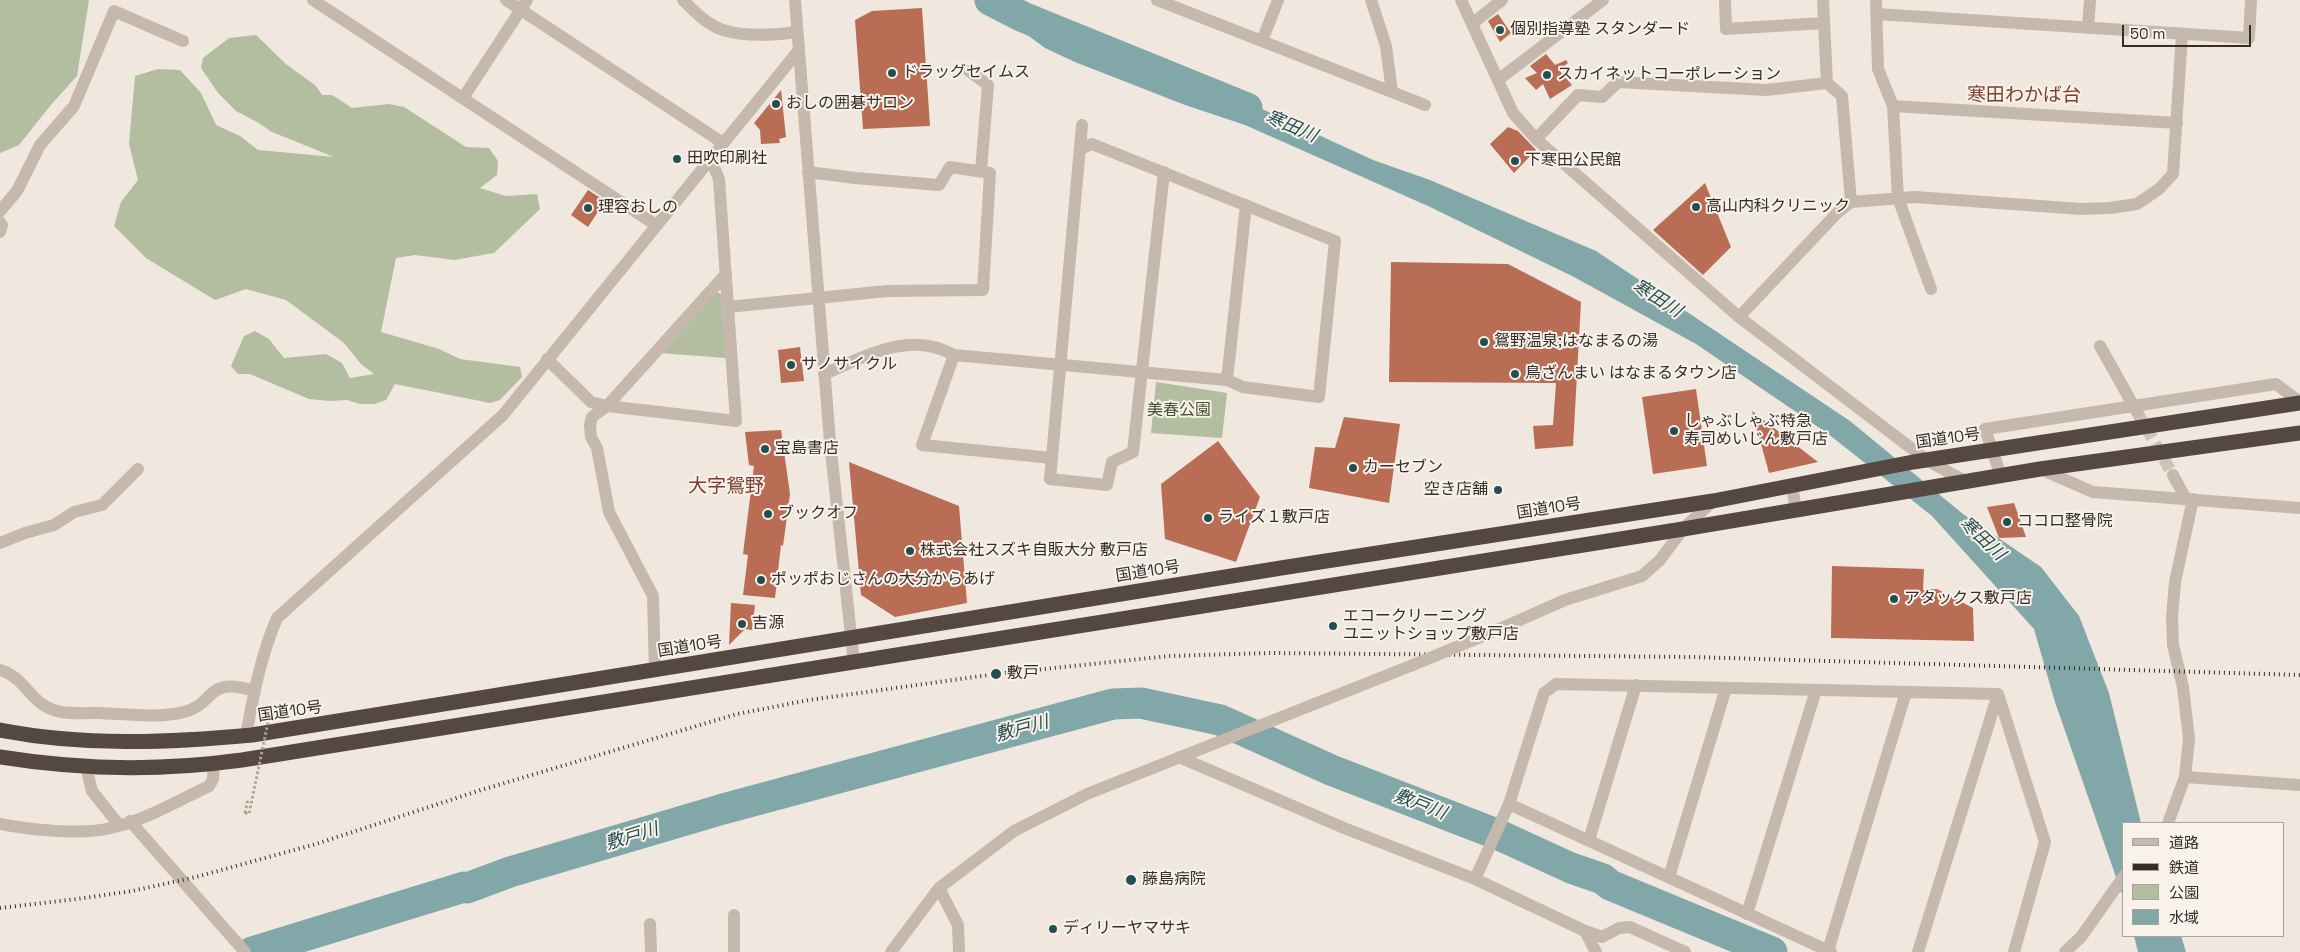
<!DOCTYPE html>
<meta charset="utf-8">
<style>
body{margin:0}
#map{position:relative;width:2300px;height:952px;overflow:hidden;background:#f0e7de;font-family:"Space Grotesk","Noto Sans JP",sans-serif}
canvas{display:block}
.legend{position:absolute;left:2122px;top:822px;width:162px;height:115px;box-sizing:border-box;background:#f8f2ea;border:1px solid #aaa39d;margin:0;padding:6px 9px;list-style:none;font-size:15px;color:#352d2a}
.legend li{display:flex;align-items:center;gap:10px;height:25px}
.legend b{width:25px;border:1px solid #aaa39d}
.scale{position:absolute;left:2122px;top:25px;width:129px;height:22px;box-sizing:border-box;border:2px solid #352d2a;border-top:0;padding-left:6px;font-size:15px;line-height:18px;white-space:nowrap;color:#352d2a;-webkit-text-stroke:4px #f8f2ea;paint-order:stroke}
</style>
<div id="map">
<canvas width="2300" height="952"></canvas>
<ul class="legend">
<li><b style="height:6px;background:#c6b8ac"></b>道路</li>
<li><b style="height:6px;background:#352d2a"></b>鉄道</li>
<li><b style="height:14px;background:#b3bda0"></b>公園</li>
<li><b style="height:14px;background:#81a7a9"></b>水域</li>
</ul>
<div class="scale">50 m</div>
</div>
<script>
const g = document.querySelector('canvas').getContext('2d');
g.lineJoin = 'round';
function paint(path, color) {
  g.fillStyle = color;
  g.fill(path, 'evenodd');
}
function strokePath(path, color, width, dash) {
  g.strokeStyle = color;
  g.lineWidth = width;
  g.lineCap = dash ? 'butt' : 'round';
  g.setLineDash(dash || []);
  g.stroke(path);
}
function drawText(font, color, halo, rows, align = 'center') {
  g.font = font + ' "Space Grotesk","Noto Sans JP",sans-serif';
  g.lineWidth = 4;
  g.setLineDash([]);
  g.textBaseline = 'middle';
  g.strokeStyle = halo;
  g.fillStyle = color;
  for (const [text, x, y, turn = 0] of rows) {
    g.save();
    g.translate(x, y);
    g.rotate((+turn || 0) * Math.PI / 180);
    g.textAlign = isNaN(turn) ? turn : align;
    if (halo) g.strokeText(text, 0, 0);
    g.fillText(text, 0, 0);
    g.restore();
  }
}
const green = new Path2D(`
 M0,0H89L77,76L50,106L19,145L0,153Z
 M256,35L286,64L316,86L322,95H332L352,108L389,104L404,107L466,147L489,148L498,161L497,175L480,188L506,196L537,194L540,209L494,253L454,260L415,255L396,258L381,332L439,349L460,359L520,367L522,377L500,400L490,403L395,384L386,400L374,404H360L347,400L330,401L309,399L250,374H238L231,366L244,336L255,331L269,339L284,358L326,354L342,363L350,378L374,374L361,364L344,343L286,300L246,289L215,300L146,258L114,226L121,202L138,180L129,144L135,76L158,69L180,70L201,93L216,125L240,136L258,150L334,157L272,132L257,122L236,111L218,93L201,68L203,58L229,38Z
 M715,291L721,294L726,358L659,353Z
 M1156,382L1227,393L1222,438L1151,433Z`);
const water = new Path2D(`
 M980,0H989L1049,38L1157,85L1224,94L1249,103L1373,160L1430,180L1596,251L1850,421L1963,514L2041,567L2079,616L2109,693L2141,823H2124V900L2055,702L2034,629L1932,516L1827,433L1696,344L1574,277L1428,206L1245,125L1185,105L1075,62L1045,48Z
 M2134,936H2181L2186,952H2138Z`);
const river = new Path2D(`
 M990,0L1023,17L1247,108
 M252,952L464,887L467,888L510,872L723,809L1113,704L1141,703L1220,720L1331,770L1499,835L1571,868L1603,879L1610,885L1772,952`);
const building = new Path2D(`
 M922,8L930,126L863,129L855,20L872,11Z
 M1498,14L1511,33L1500,42L1488,21Z
 M1546,54L1555,65L1566,60L1568,63L1559,70L1572,85L1550,99L1543,84L1536,90L1525,78L1537,73L1530,66Z
 M781,90L786,137L779,139L780,143L761,144L760,130L754,123Z
 M1508,127L1518,131L1536,150L1514,173L1490,144Z
 M1705,183L1731,247L1703,275L1653,230Z
 M588,190L605,201L588,227L571,215Z
 M1391,262L1508,264L1581,302L1573,446L1535,449L1533,426L1553,425L1556,383L1389,382Z
 M800,347L804,381L781,383L778,350Z
 M1696,389L1707,466L1653,474L1642,397Z
 M1752,411L1818,462L1769,473Z
 M1344,417L1400,424L1389,503L1309,488L1315,447L1335,448Z
 M781,430L790,494L783,546L781,545L775,598L743,595L748,555L743,554L754,466L749,465L745,432Z
 M1218,441L1260,497L1236,562L1165,539L1161,484Z
 M849,462L959,506L967,603L895,617L861,595Z
 M2014,503L2026,537L1999,538L1987,507Z
 M1832,566L1924,569L1923,590L1937,589L1973,608L1974,641L1831,638Z
 M731,603L755,605L752,630L745,629L729,645Z`);
const minorTunnel = new Path2D(`
 M2137,412L2173,475`);
const path = new Path2D(`
 M245,813L248,799`);
const minor = new Path2D(`
 M313,0L656,225
 M506,0L723,143
 M683,0C694,11 707,25 723,30C745,37 775,35 797,32
 M795,0L830,442L854,663
 M1157,0L1425,105
 M1371,0L1386,46L1392,92
 M1461,0L1513,113L1536,139L1739,317L1928,461L1967,482
 M1725,0L1726,29L1824,23
 M1876,0L1878,69L1893,106L1898,198L1931,289
 M1877,14L2249,38L2251,0
 M1473,23L1502,0
 M2088,28L2090,0
 M1262,41L1278,0
 M969,71L988,85L981,171
 M1498,80L1603,0
 M463,98L527,0
 M1893,106L2177,123
 M1082,125L1050,479L1107,485L1112,462L1133,452L1164,172
 M1536,139L1578,95L1602,97L1618,82L1766,90L1827,83
 M1851,202L1915,197L2081,209L2110,208L2137,204L2159,189L2173,174L2182,34
 M0,211L17,191L40,145L74,106L114,11L183,41
 M0,222L2,225L0,232
 M728,307L887,291L983,290L990,173L950,167L939,185L855,178L808,172
 M1739,317L1838,212L1851,202L1842,96L1827,83L1823,0
 M2100,346L2137,412
 M954,355L922,445L1052,458
 M547,359L591,402L607,406L736,421L719,179L710,158
 M824,374C867,356 909,330 954,355L1227,380L1243,387L1319,397L1335,241L1092,144L1080,149
 M1227,380L1246,205
 M2040,469L2093,492L2300,508
 M2173,475L2186,499
 M2001,476L1985,429L2276,384L2300,402
 M1792,486L1796,510
 M0,543L25,533L54,525L74,512L102,505L138,469
 M1495,631L1565,600L1642,576L1660,560L1683,529L1713,501
 M0,670C29,679 29,706 61,712C73,714 87,713 99,713C125,714 154,718 180,713C217,706 203,675 255,691
 M655,671L653,596L609,512L597,448L591,437L590,425L592,417L607,406L726,274
 M1998,694L2045,842L2014,952
 M246,736C253,696 261,655 277,618L503,415L799,50
 M1179,757L1344,828L1475,879L1585,931L1596,952
 M86,767L92,791L119,825
 M2185,777L2300,785
 M1509,804L1831,952
 M130,821L245,952
 M2168,823L2185,777L2189,739L2183,687L2173,645L2172,617L2175,582L2193,499
 M0,824C29,830 82,835 111,828C145,820 178,801 209,786L213,779L214,764
 M1589,840L1636,685
 M1669,877L1726,688
 M1475,879L1509,804L1544,693L1556,684L1998,694
 M939,888L958,925L959,952
 M1747,914L1816,690
 M734,915V952
 M650,924L651,952
 M1585,931L1602,937L1619,928L1630,927L1685,952
 M1828,951L1906,692
 M891,952L939,888L1014,831L1087,794L1413,665
 M1918,952L1998,694
 M2065,952L2081,937L2124,876`);
const highway = new Path2D(`
 M0,730C83,746 168,743 252,735L1281,568L1713,501L1913,462L2300,403
 M0,757C80,770 162,771 242,760L1683,529L2040,469L2300,433`);
const rail = new Path2D(`
 M0,908L77,899L132,891L196,877L316,844L481,790L737,714L809,700L996,674L1169,656L1270,653L1693,657L2300,675`);
const pathBridge = new Path2D(`
 M245,813L249,814L270,713L263,711`);
const minorBridge = new Path2D(`
 M1413,665L1495,631`);
const markers = [
 [1500,30,5,"#244f52"],
 [892,73,5,"#244f52"],
 [1547,75,5,"#244f52"],
 [776,104,5,"#244f52"],
 [677,159,5,"#244f52"],
 [1515,161,5,"#244f52"],
 [1696,207,5,"#244f52"],
 [588,208,5,"#244f52"],
 [1484,342,5,"#244f52"],
 [791,365,5,"#244f52"],
 [1515,374,5,"#244f52"],
 [1674,431,5,"#244f52"],
 [765,449,5,"#244f52"],
 [1353,468,5,"#244f52"],
 [1498,490,5,"#244f52"],
 [768,514,5,"#244f52"],
 [1208,518,5,"#244f52"],
 [2007,522,5,"#244f52"],
 [910,551,5,"#244f52"],
 [761,580,5,"#244f52"],
 [1894,599,5,"#244f52"],
 [742,624,5,"#244f52"],
 [1333,626,5,"#244f52"],
 [996,674,6,"#244f52"],
 [1131,880,6,"#244f52"],
 [1053,929,5,"#244f52"]
];
const poiNames = [
 ["個別指導塾 スタンダード",1510,30],
 ["ドラッグセイムス",902,73],
 ["スカイネットコーポレーション",1557,75],
 ["おしの囲碁サロン",786,104],
 ["田吹印刷社",687,159],
 ["下寒田公民館",1525,161],
 ["高山内科クリニック",1706,207],
 ["理容おしの",598,208],
 ["鴛野温泉;はなまるの湯",1494,342],
 ["サノサイクル",801,365],
 ["鳥ざんまい はなまるタウン店",1525,374],
 ["しゃぶしゃぶ特急",1684,422],
 ["寿司めいじん敷戸店",1684,440],
 ["宝島書店",775,449],
 ["カーセブン",1363,468],
 ["空き店舗",1488,490,"right"],
 ["ブックオフ",778,514],
 ["ライズ１敷戸店",1218,518],
 ["ココロ整骨院",2017,522],
 ["株式会社スズキ自販大分 敷戸店",920,551],
 ["ポッポおじさんの大分からあげ",771,580],
 ["アタックス敷戸店",1904,599],
 ["エコークリーニング",1343,617],
 ["ユニットショップ敷戸店",1343,635],
 ["吉源",752,624],
 ["敷戸",1007,674],
 ["藤島病院",1142,880],
 ["ディリーヤマサキ",1063,929]
];
const parkNames = [
 ["美春公園",1179,411]
];
const streetNames = [
 ["国道10号",1948,439,-8],
 ["国道10号",1549,509,-9],
 ["国道10号",1148,572,-9],
 ["国道10号",690,647,-9],
 ["国道10号",290,712,-8]
];
const waterNames = [
 ["寒田川",1291,127,23],
 ["寒田川",1657,299,32],
 ["寒田川",1982,539,43],
 ["敷戸川",1022,729,-15],
 ["敷戸川",1420,805,21],
 ["敷戸川",632,837,-17]
];
const quarterNames = [
 ["寒田わかば台",2024,96],
 ["大字鴛野",726,487]
];
paint(green, '#b3bda0');
paint(water, '#81a7a9');
strokePath(river, '#81a7a9', 31);
paint(building, '#b86d54');
strokePath(minorTunnel, '#cbc2ba', 12, [12, 6]);
strokePath(path, '#b2a296', 3, [2.5, 2.5]);
strokePath(minor, '#c6b8ac', 12);
strokePath(highway, '#554842', 15);
strokePath(rail, '#352d2a', 4, [1, 4]);
strokePath(pathBridge, '#b2a296', 3, [2.5, 2.5]);
strokePath(minorBridge, '#c6b8ac', 12);
for (const [x, y, r, color] of markers) {
  const dot = new Path2D();
  dot.arc(x, y, r, 0, 2 * Math.PI);
  g.fillStyle = color;
  g.fill(dot);
  strokePath(dot, '#f8f2ea', 2);
}
drawText('16px', '#352d2a', '#f8f2ea', poiNames, 'left');
drawText('16px', '#455030', '#f8f2ea', parkNames);
drawText('16px', '#352d2a', '#f8f2ea', streetNames);
drawText('italic 18px', '#244f52', '#f8f2ea', waterNames);
drawText('19px', '#7b3f2c', '#f8f2ea', quarterNames);
</script>
